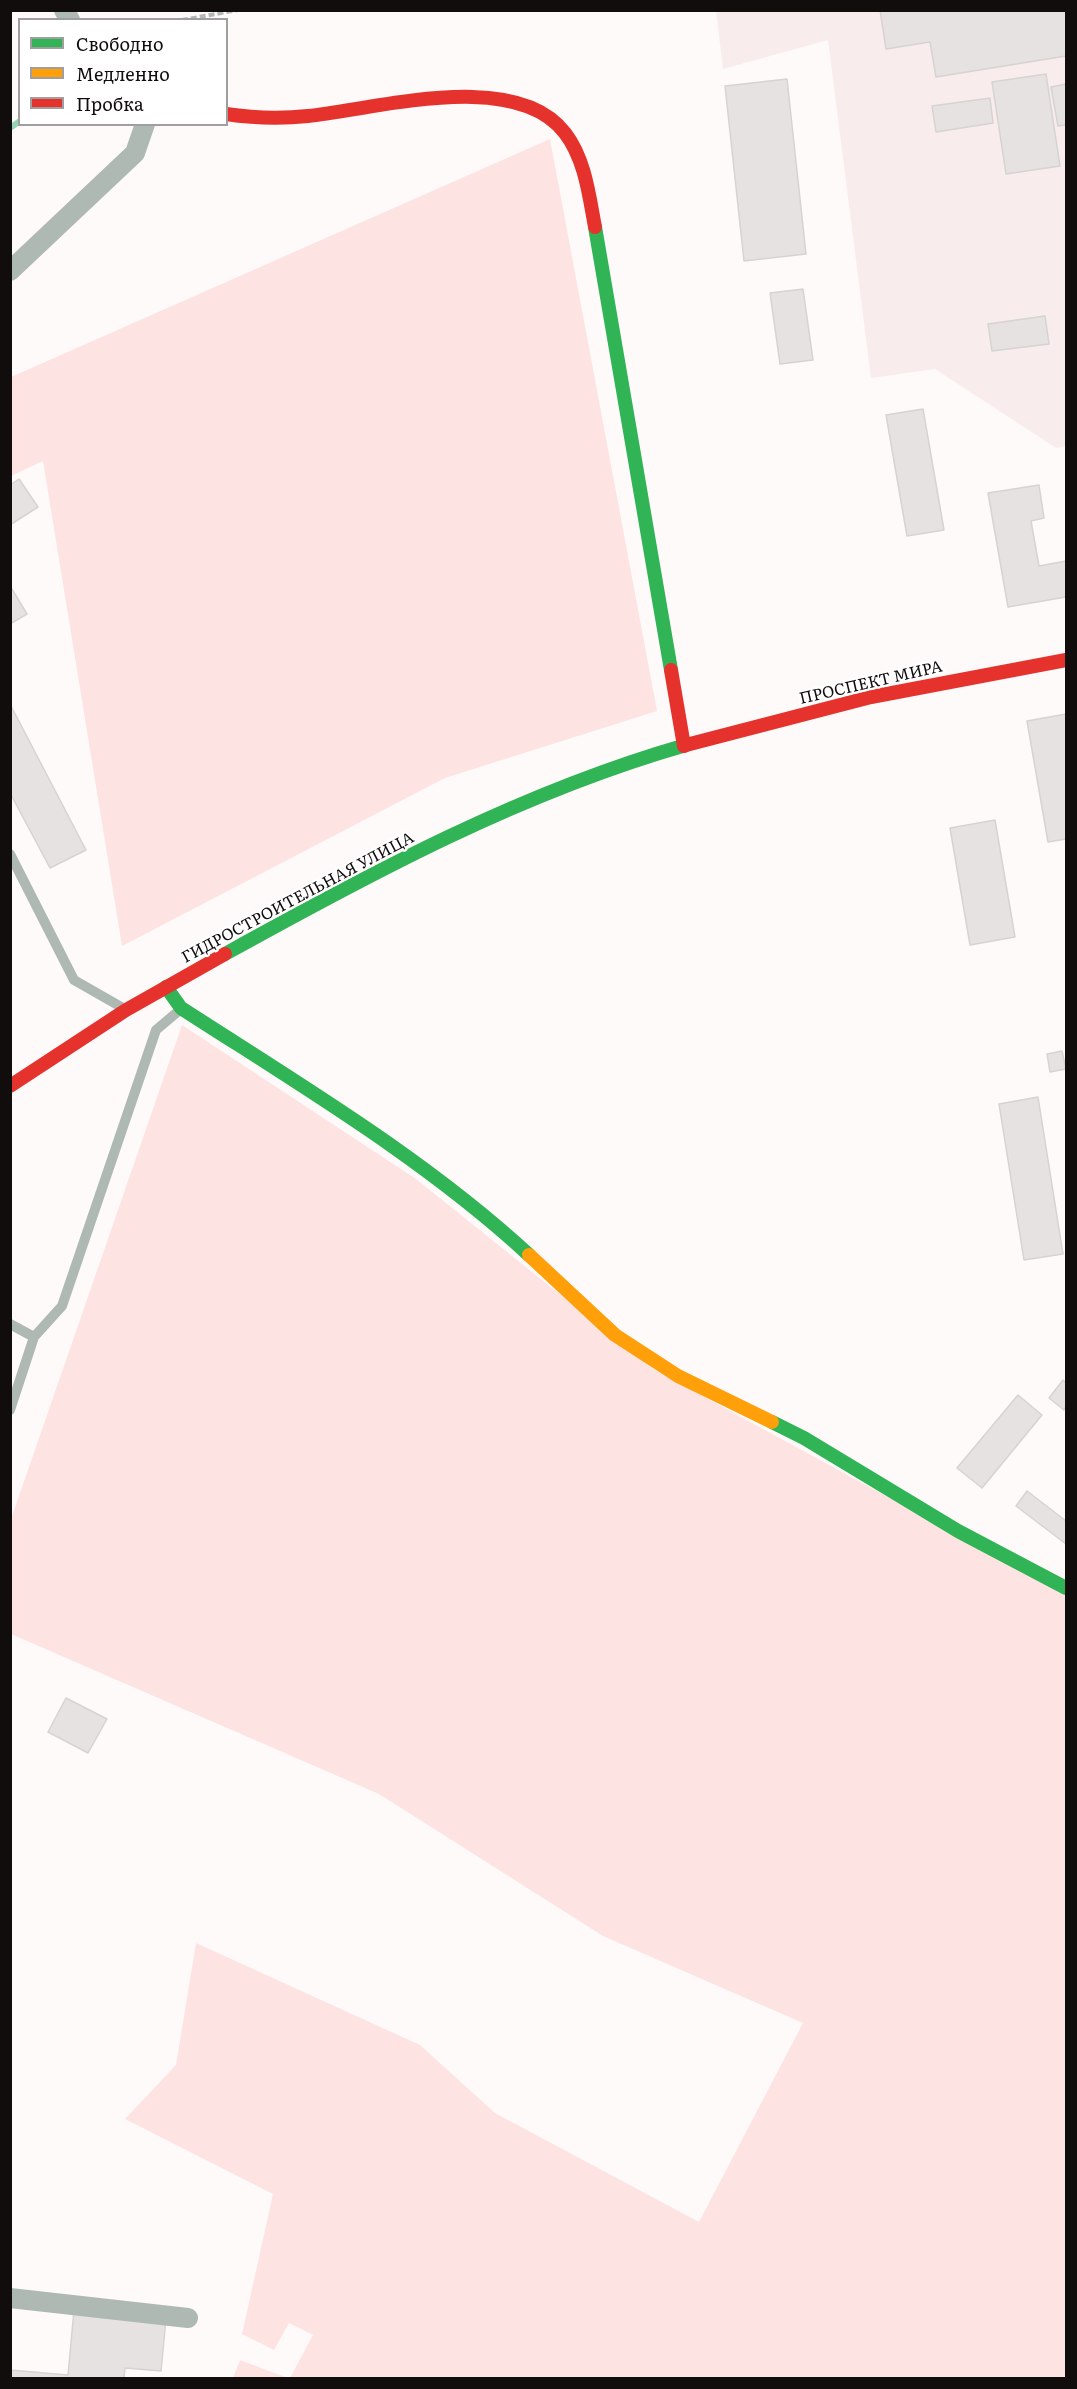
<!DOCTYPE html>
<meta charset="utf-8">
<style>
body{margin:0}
#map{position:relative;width:1077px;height:2389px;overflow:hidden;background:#fefafa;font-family:Literata,serif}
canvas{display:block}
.frame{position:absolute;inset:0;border:12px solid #110d0d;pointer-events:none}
.legend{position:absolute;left:18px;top:18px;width:210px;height:108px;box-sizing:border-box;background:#fff;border:2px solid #a09e9e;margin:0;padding:8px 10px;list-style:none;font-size:18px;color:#110d0d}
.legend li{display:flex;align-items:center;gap:12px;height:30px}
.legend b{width:30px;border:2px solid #a09e9e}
</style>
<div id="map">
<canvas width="1077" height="2389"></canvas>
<div class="frame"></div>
<ul class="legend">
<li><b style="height:8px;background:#30b455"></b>Свободно</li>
<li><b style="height:8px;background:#ff9f0a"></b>Медленно</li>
<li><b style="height:8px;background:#e5322d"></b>Пробка</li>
</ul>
</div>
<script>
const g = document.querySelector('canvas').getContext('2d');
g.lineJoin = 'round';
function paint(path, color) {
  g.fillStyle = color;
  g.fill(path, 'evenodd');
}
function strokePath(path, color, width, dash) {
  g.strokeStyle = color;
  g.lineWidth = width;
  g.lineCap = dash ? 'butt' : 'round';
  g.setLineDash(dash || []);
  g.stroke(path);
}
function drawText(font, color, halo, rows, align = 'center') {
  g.font = font + ' Literata,serif';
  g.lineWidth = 4.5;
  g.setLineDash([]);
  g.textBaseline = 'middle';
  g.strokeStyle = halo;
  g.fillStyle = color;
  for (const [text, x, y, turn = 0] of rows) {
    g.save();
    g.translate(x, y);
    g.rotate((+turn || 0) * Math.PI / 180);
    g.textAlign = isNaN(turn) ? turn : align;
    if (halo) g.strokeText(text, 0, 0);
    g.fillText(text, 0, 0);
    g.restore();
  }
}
const built = new Path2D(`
 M716,11H1066V446L1056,448L935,369L871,378L828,40L723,69Z`);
const green = new Path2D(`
 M550,139L657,711L445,778L122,946L43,461L11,476V377Z
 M182,1025L416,1179L653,1369L1066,1594V2378H290L313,2335L289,2323L274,2350L242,2334L273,2194L125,2119L176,2065L196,1943L420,2045L495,2113L699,2222L803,2023L603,1936L379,1794L11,1634V1519Z
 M240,2360L288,2378H233Z`);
const stream = new Path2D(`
 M10,128L20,121`);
const building = new Path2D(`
 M880,10H1066V56L936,77L930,42L886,49Z
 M1046,74L1060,166L1006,174L992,82Z
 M787,79L806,254L744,261L725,86Z
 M1066,84V125L1058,126L1051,87Z
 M990,98L993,123L936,132L932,106Z
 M803,289L813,360L780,364L770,293Z
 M1045,316L1049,344L992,351L988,324Z
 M923,409L944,530L907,536L886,415Z
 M19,479L38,507L10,525V485Z
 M1039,485L1044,518L1031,521L1039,566L1066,561V597L1008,607L988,493Z
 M12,589L27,614L10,624V590Z
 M10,704L86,850L50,868L10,793Z
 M1066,714V839L1048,842L1027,721Z
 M995,820L1015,937L970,945L950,828Z
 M1062,1051L1066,1069L1050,1072L1047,1054Z
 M1038,1097L1063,1254L1024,1260L999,1104Z
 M1063,1380L1066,1383V1406L1064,1410L1049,1398Z
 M1018,1395L1042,1415L982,1488L957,1468Z
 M1027,1491L1066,1521V1544L1016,1506Z
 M66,1698L107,1719L88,1753L48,1732Z
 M74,2310L166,2319L161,2371L125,2368L124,2378H10V2370L68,2375Z`);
const path = new Path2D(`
 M182,20L238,10`);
const lane = new Path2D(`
 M10,854L74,980L123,1008
 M10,1324L34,1337
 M10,1410L34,1337L62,1306L156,1030L181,1009`);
const street = new Path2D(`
 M64,10L70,20
 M10,271L135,153L145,124
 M10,2298L188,2318`);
const fast = new Path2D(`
 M595,227L671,670
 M225,954C373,872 522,792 686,745
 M166,987L181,1008C300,1085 425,1159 529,1255
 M772,1422L804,1438L958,1531L1066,1588`);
const slow = new Path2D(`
 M529,1255L615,1335L678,1376L772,1422`);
const jam = new Path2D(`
 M226,114C253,118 280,119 308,116C376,109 516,68 565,133C585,159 589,195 595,227
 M671,670L684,746
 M686,745L871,697L1066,660
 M10,1086L126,1010L225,954`);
const streetNames = [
 ["ПРОСПЕКТ МИРА",871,683,-13],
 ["ГИДРОСТРОИТЕЛЬНАЯ УЛИЦА",298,898,-28]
];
paint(built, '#f8ecec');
paint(green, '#fee3e3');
strokePath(stream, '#94d4b3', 6);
paint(building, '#e6e2e2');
strokePath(building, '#d6d3d3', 1.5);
strokePath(path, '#b5b9b6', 4, [6, 3]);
strokePath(lane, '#afb9b3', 10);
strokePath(street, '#afb9b3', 20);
strokePath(fast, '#30b455', 14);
strokePath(slow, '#ff9f0a', 14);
strokePath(jam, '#e5322d', 14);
drawText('16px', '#110d0d', '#fff', streetNames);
</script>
